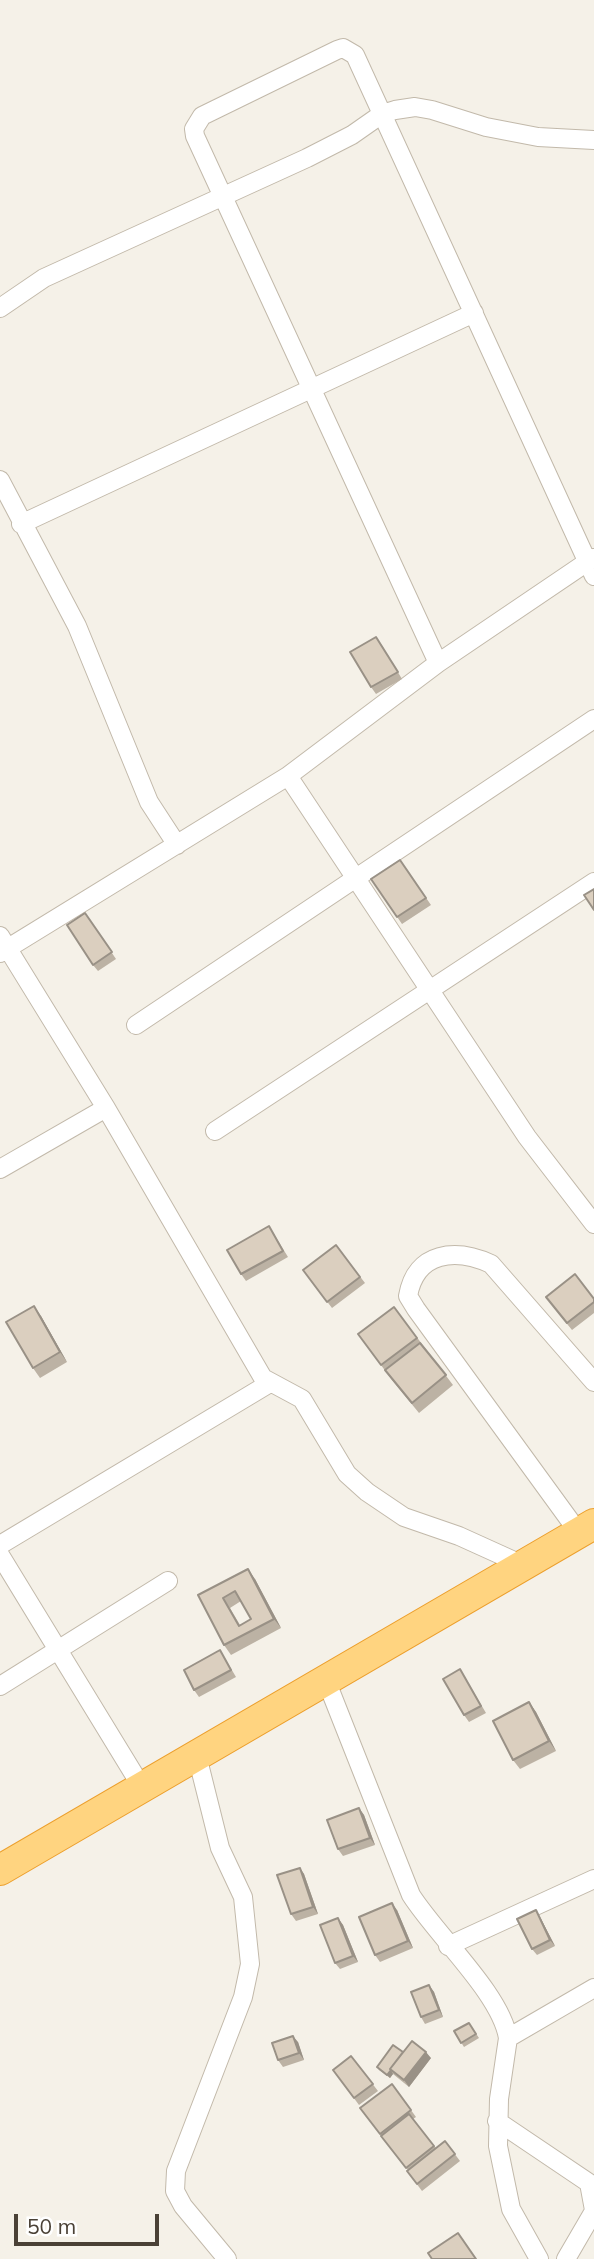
<!DOCTYPE html>
<style>
body{margin:0}
#map{position:relative;width:594px;height:2259px;overflow:hidden;background:#f5f1e8;font-family:Mulish,sans-serif}
canvas{display:block}
.scale{position:absolute;left:14px;top:2214px;width:145px;height:32px;box-sizing:border-box;border:4px solid #4a4136;border-top:0;padding-left:9px;font-size:21px;line-height:24px;white-space:nowrap;color:#4a4136;-webkit-text-stroke:5px #fff;paint-order:stroke}
</style>
<div id="map">
<canvas width="594" height="2259"></canvas>
<div class="scale">50 m</div>
</div>
<script>
const g = document.querySelector('canvas').getContext('2d');
g.lineJoin = 'round';
function strokePath(path, color, width, dash) {
  g.strokeStyle = color;
  g.lineWidth = width;
  g.lineCap = dash ? 'butt' : 'round';
  g.setLineDash(dash || []);
  g.stroke(path);
}
function paint(path, color) {
  g.fillStyle = color;
  g.fill(path, 'evenodd');
}
const minor = new Path2D(`
 M0,308L44,278L307,158L352,135L382,114L395,110L415,107L432,110L486,127L538,137L594,140
 M0,480L77,626L149,802L177,845
 M21,524L474,313
 M438,663L195,136L194,129L202,116L337,50L343,48L355,55L594,576
 M288,776L527,1137L594,1224
 M0,936L106,1108L263,1378L302,1399L347,1474L367,1492L404,1517L459,1536L523,1565
 M0,953L288,776L438,663L593,558
 M136,1025L594,719
 M215,1131L594,882
 M0,1169L106,1108
 M579,1533L416,1309L408,1296C416,1251 456,1248 491,1264L594,1382
 M0,1545L270,1383
 M0,1555L143,1789
 M326,1680L411,1895C437,1936 501,1994 508,2038L499,2099L498,2146L511,2209L539,2259
 M0,1686L168,1581
 M197,1756L220,1848L243,1897L250,1964L243,1997L176,2171L175,2191L183,2206L227,2259
 M448,1946L594,1879
 M508,2038L594,1988
 M497,2121L589,2183L594,2210
 M566,2259L594,2211`);
const trunk = new Path2D(`
 M0,1870L594,1524`);
const wall = new Path2D(`
 M381,644L402,679L376,694L371,687Z
 M400,860L431,905L402,924L371,879Z
 M85,913L116,959L98,971L93,965Z
 M269,1226L288,1257L246,1281L241,1274Z
 M336,1245L365,1283L332,1308L303,1270Z
 M594,1299V1313L572,1330L551,1304Z
 M394,1307L453,1385L419,1413L392,1380L358,1334Z
 M41,1316L67,1362L40,1378L33,1368Z
 M255,1579L281,1628L231,1655L224,1645L198,1595ZM241,1601L251,1619L240,1625L230,1608Z
 M220,1650L236,1677L199,1697L194,1690Z
 M460,1669L486,1713L469,1722L464,1715Z
 M529,1702L536,1712L556,1751L520,1769L513,1760Z
 M359,1808L364,1815L375,1845L343,1856L338,1849Z
 M300,1868L304,1874L318,1914L296,1921L291,1914Z
 M397,1910L413,1948L380,1962L375,1955Z
 M540,1917L555,1946L537,1955L532,1949Z
 M338,1918L343,1925L358,1962L340,1969L335,1963Z
 M429,1985L434,1992L443,2017L425,2024L421,2017Z
 M469,2023L479,2038L464,2047L454,2031Z
 M298,2042L304,2060L283,2067L278,2060Z
 M403,2052L431,2058L409,2087L393,2074L390,2078L379,2070L377,2067Z
 M351,2056L378,2091L359,2105L333,2070Z
 M392,2084L416,2117L413,2119L436,2148L445,2141L460,2161L422,2191L407,2171L408,2170L360,2108Z`);
const shadedWall = new Path2D(`
 M34,1306L41,1316L67,1362L60,1352Z
 M248,1569L255,1579L281,1628L274,1619Z
 M529,1702L536,1712L556,1751L549,1741Z
 M359,1808L364,1815L375,1845L370,1838Z
 M300,1868L304,1874L318,1914L313,1907Z
 M392,1903L397,1910L413,1948L408,1941Z
 M536,1910L540,1917L555,1946L550,1940Z
 M338,1918L343,1925L358,1962L353,1956Z
 M429,1985L434,1992L443,2017L439,2010Z
 M293,2036L298,2042L304,2060L299,2053Z
 M426,2052L431,2058L409,2087L404,2080Z
 M391,2070L393,2074L390,2078L387,2075Z`);
const building = new Path2D(`
 M376,637L398,672L371,687L350,652Z
 M400,860L426,898L397,917L371,879Z
 M594,889V910L584,895Z
 M85,913L112,952L93,965L67,925Z
 M269,1226L283,1251L241,1274L227,1250Z
 M336,1245L360,1277L327,1302L303,1270Z
 M575,1274L594,1299V1302L567,1323L546,1297Z
 M34,1306L60,1352L33,1368L6,1322Z
 M394,1307L417,1338L381,1365L358,1334Z
 M420,1343L446,1375L412,1403L385,1370Z
 M248,1569L274,1619L224,1645L198,1595ZM235,1591L251,1619L239,1626L223,1598Z
 M220,1650L231,1670L194,1690L184,1670Z
 M460,1669L481,1706L464,1715L443,1679Z
 M529,1702L549,1741L513,1760L493,1721Z
 M359,1808L370,1838L338,1849L327,1820Z
 M300,1868L313,1907L291,1914L277,1875Z
 M392,1903L408,1941L375,1955L359,1917Z
 M536,1910L550,1940L532,1949L517,1919Z
 M338,1918L353,1956L335,1963L320,1925Z
 M429,1985L439,2010L421,2017L411,1992Z
 M469,2023L476,2034L461,2043L454,2031Z
 M293,2036L299,2053L278,2060L272,2043Z
 M412,2041L426,2052L404,2080L390,2069Z
 M393,2045L403,2052L390,2069L391,2070L387,2075L377,2067Z
 M351,2056L373,2084L354,2098L333,2070Z
 M392,2084L411,2110L380,2134L360,2108Z
 M409,2114L434,2146L406,2168L381,2136Z
 M445,2141L455,2154L417,2184L407,2171Z
 M458,2233L476,2259H432L428,2253Z`);
strokePath(minor, '#c2b9aa', 20);
strokePath(trunk, '#ec9f2c', 32);
strokePath(minor, '#fff', 18);
strokePath(trunk, '#ffd480', 30);
paint(wall, '#bcb2a4');
paint(shadedWall, '#999186');
paint(building, '#dbcfbf');
strokePath(building, '#999186', 2);
</script>
